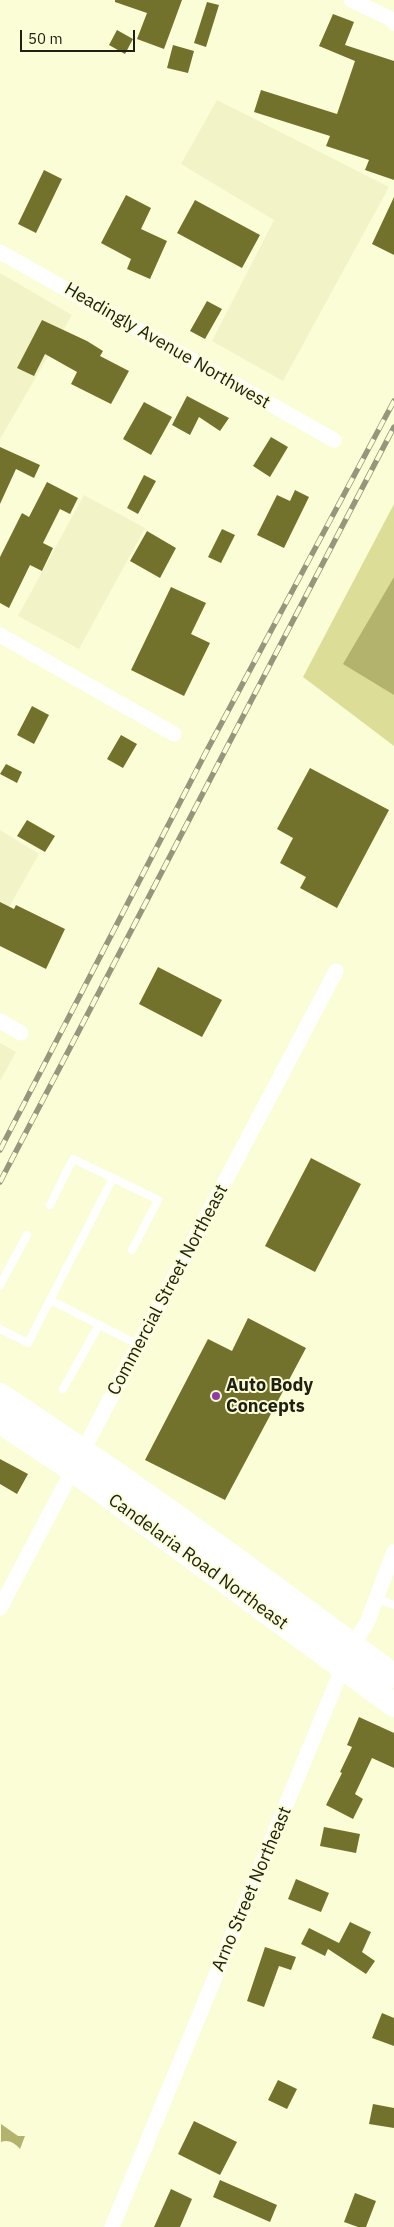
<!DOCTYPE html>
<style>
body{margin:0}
#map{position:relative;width:394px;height:2227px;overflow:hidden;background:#fbfdd7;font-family:"IBM Plex Sans",sans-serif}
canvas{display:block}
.scale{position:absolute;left:20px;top:30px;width:115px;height:22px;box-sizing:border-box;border:2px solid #202113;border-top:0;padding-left:6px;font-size:15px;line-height:18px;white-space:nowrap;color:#202113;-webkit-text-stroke:4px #fbfdd7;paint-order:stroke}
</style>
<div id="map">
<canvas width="394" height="2227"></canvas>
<div class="scale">50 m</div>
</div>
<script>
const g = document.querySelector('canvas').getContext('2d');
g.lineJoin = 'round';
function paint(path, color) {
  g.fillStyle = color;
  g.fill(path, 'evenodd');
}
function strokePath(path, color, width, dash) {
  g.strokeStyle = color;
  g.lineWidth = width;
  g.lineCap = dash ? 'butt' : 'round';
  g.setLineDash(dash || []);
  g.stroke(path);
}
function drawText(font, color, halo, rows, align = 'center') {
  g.font = font + ' "IBM Plex Sans",sans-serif';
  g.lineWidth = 4;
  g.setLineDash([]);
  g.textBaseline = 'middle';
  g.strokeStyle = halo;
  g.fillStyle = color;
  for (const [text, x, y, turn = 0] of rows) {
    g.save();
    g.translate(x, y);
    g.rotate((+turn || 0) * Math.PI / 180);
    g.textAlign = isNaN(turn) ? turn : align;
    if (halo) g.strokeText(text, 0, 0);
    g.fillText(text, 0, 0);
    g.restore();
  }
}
const built = new Path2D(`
 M217,100L389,187L283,381L212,341L274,220L181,164Z
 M0,273L72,315L0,439Z
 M84,495L145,528L79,649L18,616Z
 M0,830L39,854L0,923Z
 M0,1043L16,1052L0,1081Z`);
const green = new Path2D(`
 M394,504V746L303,677Z`);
const water = new Path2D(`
 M394,577V695L343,664Z
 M1,2124L18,2136H25L20,2149C15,2143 8,2139 1,2142Z`);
const building = new Path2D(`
 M115,0H182L164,49L137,39L147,13L115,2Z
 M207,2L219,5L206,47L194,43Z
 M333,14L354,22L345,45L394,61V180L365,170L369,160L326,146L330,136L254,112L261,90L337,114L355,61L319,46Z
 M117,30L133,39L125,54L109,45Z
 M173,45L194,51L188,73L167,68Z
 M44,170L62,179L36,233L18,224Z
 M126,195L151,208L141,229L167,241L150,279L127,269L131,259L101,243Z
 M394,197V255L372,244Z
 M195,200L260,235L242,268L177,233Z
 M207,301L222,309L205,339L190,331Z
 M42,320L87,341L103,351L100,356L129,371L111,404L71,384L77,372L45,354L34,376L17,368Z
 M187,396L229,418L220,431L199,417L190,435L172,425Z
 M144,402L172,417L151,455L123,439Z
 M271,437L288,447L270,477L253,466Z
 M0,447L40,465L34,478L16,469L0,504Z
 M144,475L156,481L138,514L127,508Z
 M47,482L78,498L70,514L60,509L43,543L53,548L42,571L30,565L9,608L0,603V557L22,513L29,517Z
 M295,490L309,497L284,548L257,535L277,495L290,501Z
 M222,529L235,535L221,563L208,557Z
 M147,531L176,548L160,578L130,561Z
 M171,587L206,603L191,634L210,643L184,696L131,670Z
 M32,706L49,715L34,744L17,735Z
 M121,735L137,744L123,768L107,759Z
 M6,764L22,772L17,783L0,774Z
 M310,768L389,810L337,908L300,888L306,877L280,863L293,838L277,829Z
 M27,820L55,836L45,852L17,836Z
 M0,902L14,909L16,905L65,929L46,969L0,946Z
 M158,967L222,1000L202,1037L139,1004Z
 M311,1158L361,1184L315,1272L265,1246Z
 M248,1318L306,1348L225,1500L145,1460L208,1339L232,1351Z
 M0,1459L28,1474L17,1494L0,1484Z
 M359,1717L394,1733V1768L372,1758L355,1794L363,1799L353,1819L326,1805L342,1773L340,1772L352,1747L347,1745Z
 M324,1827L360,1834L356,1853L320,1846Z
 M296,1879L329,1893L321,1912L288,1899Z
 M350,1922L371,1932L362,1952L375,1961L366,1974L328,1949L325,1956L301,1944L309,1928L339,1943Z
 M265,1947L296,1957L291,1970L279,1966L264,2007L247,2001Z
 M382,2013L394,2018V2046L372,2038Z
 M278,2080L297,2089L287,2109L268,2100Z
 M373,2104L394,2108V2128L369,2124Z
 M194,2121L237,2142L220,2175L178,2154Z
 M220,2180L277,2205L270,2222L213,2197Z
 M171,2189L192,2199L180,2227H154Z
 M355,2193L376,2201L366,2227H358L344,2222Z`);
const service = new Path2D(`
 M50,1205L73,1159L113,1178
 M132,1250L158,1200L113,1178L50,1300L139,1345
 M0,1285L27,1235
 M0,1329L28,1343L50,1300
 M63,1389L99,1325
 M376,1598L394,1605`);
const minor = new Path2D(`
 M351,0L391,19L394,23
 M0,252L334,440
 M0,635L174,734
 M0,1021L21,1033
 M0,1608L336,971
 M112,2227L352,1645L367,1623L394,1552`);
const primary = new Path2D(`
 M0,1395C135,1484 264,1579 394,1676
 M0,1422L73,1470L394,1705`);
const rail = new Path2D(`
 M0,1150L205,754L394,401
 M0,1182L394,427`);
const markers = [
 [216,1396,5,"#913aa7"]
];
const streetNames = [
 ["Headingly Avenue Northwest",167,346,30],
 ["Commercial Street Northeast",168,1290,-62],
 ["Candelaria Road Northeast",198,1562,36],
 ["Arno Street Northeast",252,1889,-67]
];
const poiNames = [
 ["Auto Body",226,1386],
 ["Concepts",226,1407]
];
paint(built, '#f2f3c6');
paint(green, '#dcde97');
paint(water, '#b3b36d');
paint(building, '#73722c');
strokePath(service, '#fff', 8);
strokePath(minor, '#fff', 15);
strokePath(primary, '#fff', 24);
strokePath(rail, '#95967b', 5.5);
strokePath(rail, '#fbfdd7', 4, [11]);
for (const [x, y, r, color] of markers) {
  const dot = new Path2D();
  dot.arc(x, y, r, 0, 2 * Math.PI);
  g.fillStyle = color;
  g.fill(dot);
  strokePath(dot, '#fbfdd7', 2);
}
drawText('18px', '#202113', '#fbfdd7', streetNames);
drawText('bold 18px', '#202113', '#fbfdd7', poiNames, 'left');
</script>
